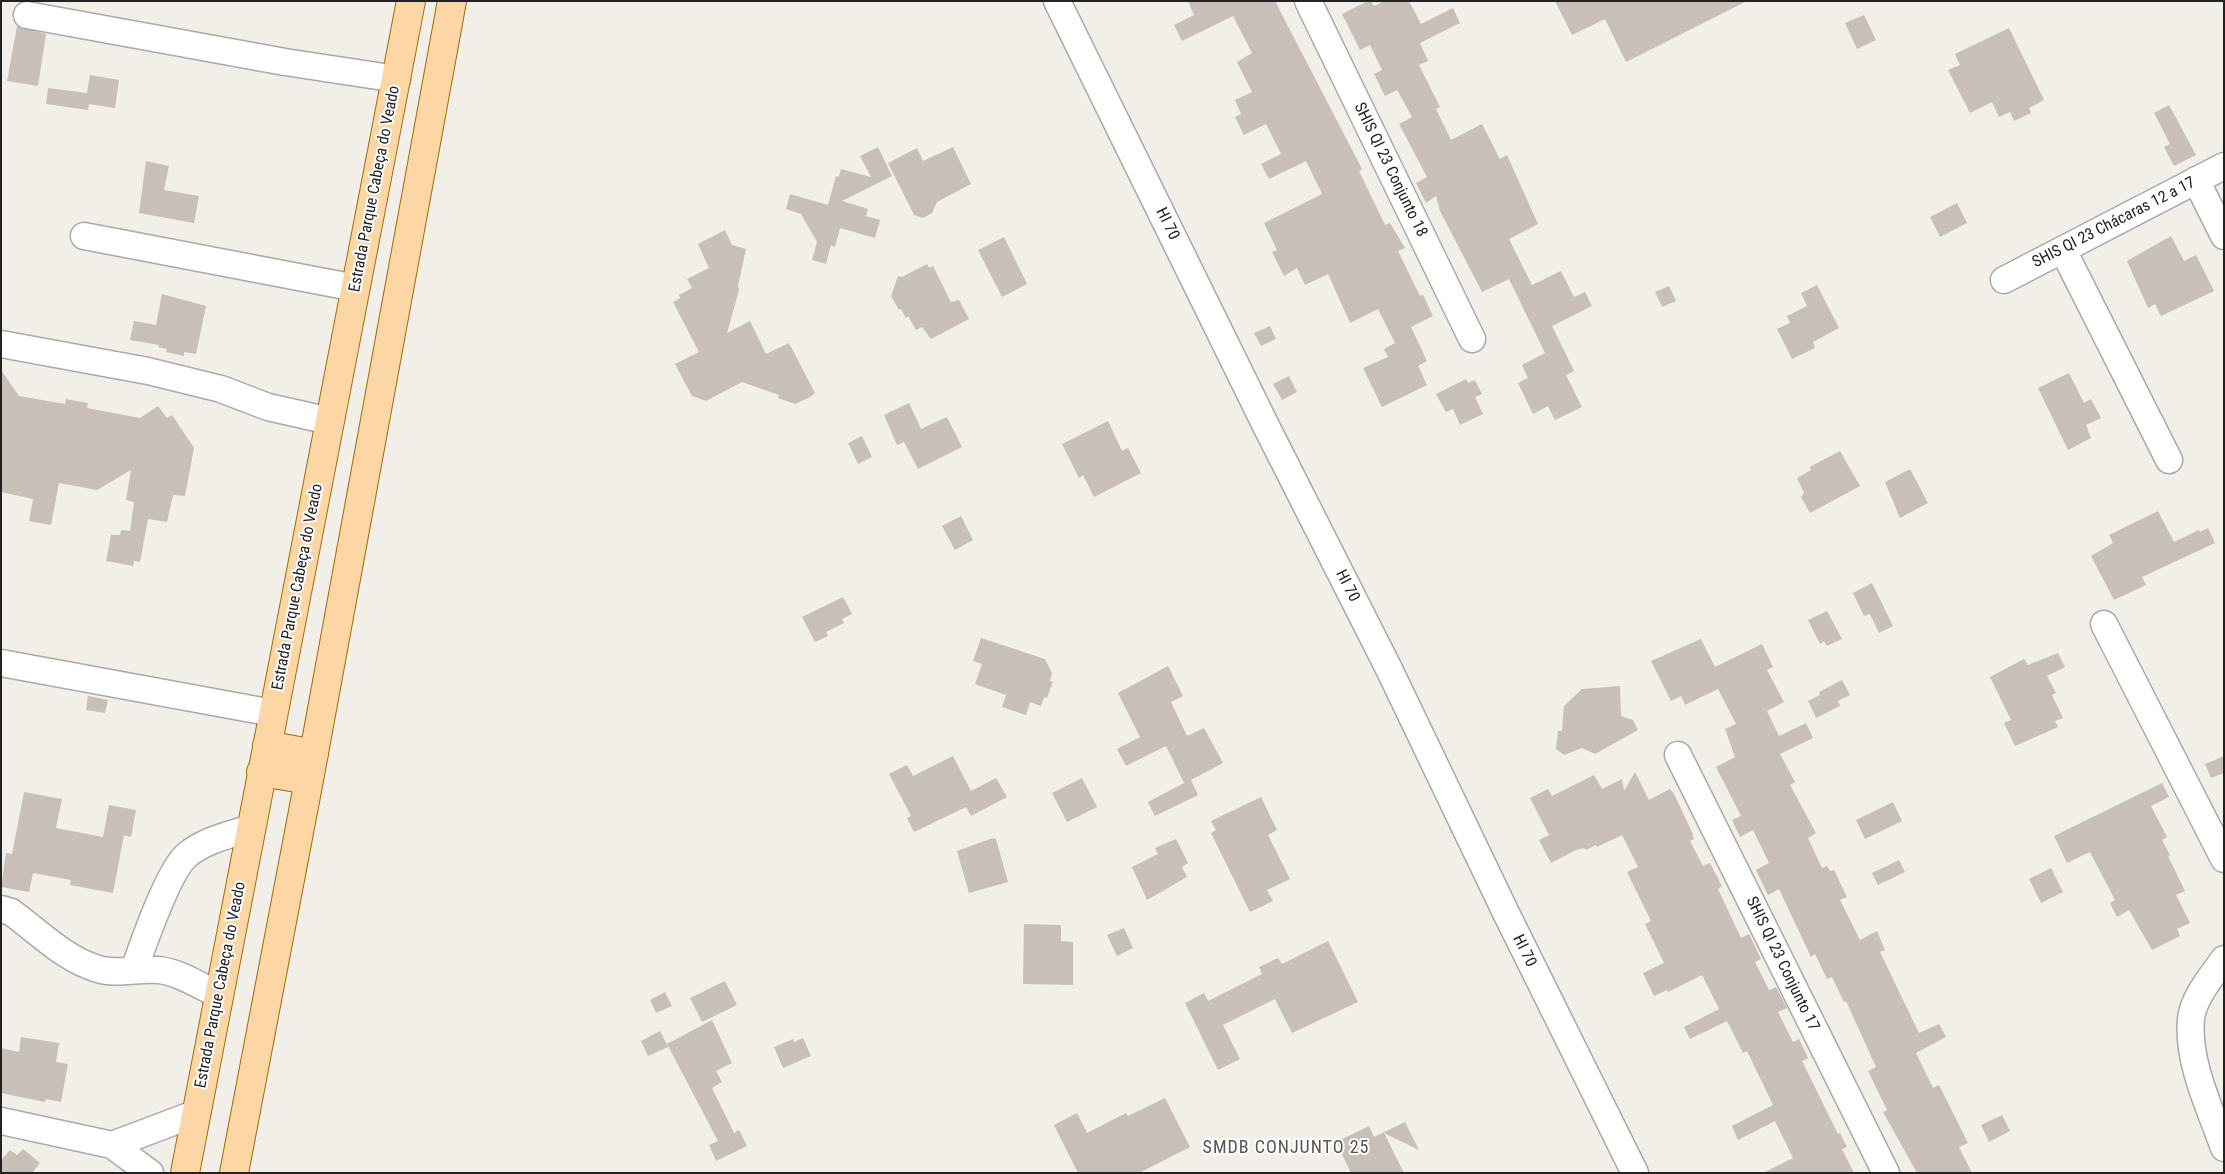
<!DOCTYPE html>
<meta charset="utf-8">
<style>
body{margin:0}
#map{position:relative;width:2225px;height:1174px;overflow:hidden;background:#f2efe9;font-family:"Roboto Condensed",sans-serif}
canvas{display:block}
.frame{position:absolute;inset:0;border:2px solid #222;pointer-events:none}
</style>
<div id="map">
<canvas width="2225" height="1174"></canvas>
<div class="frame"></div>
</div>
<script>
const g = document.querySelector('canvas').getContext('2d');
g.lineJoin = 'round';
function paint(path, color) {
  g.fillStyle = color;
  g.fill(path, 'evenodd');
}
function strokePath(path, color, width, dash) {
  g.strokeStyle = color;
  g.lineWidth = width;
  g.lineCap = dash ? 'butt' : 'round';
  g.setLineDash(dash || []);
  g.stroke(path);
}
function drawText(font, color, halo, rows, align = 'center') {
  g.font = font + ' "Roboto Condensed",sans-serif';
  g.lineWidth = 4;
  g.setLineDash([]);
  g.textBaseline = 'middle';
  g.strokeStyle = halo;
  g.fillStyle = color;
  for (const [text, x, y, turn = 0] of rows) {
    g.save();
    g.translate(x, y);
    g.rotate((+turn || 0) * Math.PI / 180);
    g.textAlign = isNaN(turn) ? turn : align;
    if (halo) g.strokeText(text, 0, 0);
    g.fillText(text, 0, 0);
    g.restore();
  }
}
const building = new Path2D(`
 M1188,1H1275L1362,169L1359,171L1385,225L1390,223L1405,248L1398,251L1420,296L1423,295L1433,316L1411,327L1427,361L1418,366L1427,385L1382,407L1363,368L1388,357L1384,349L1395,343L1378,309L1350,323L1328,274L1305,285L1297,268L1284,276L1272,252L1277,250L1264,223L1322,194L1306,161L1269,179L1261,164L1281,154L1266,124L1244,135L1235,117L1241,114L1235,100L1252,92L1237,62L1252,53L1233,16L1182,41L1174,25L1194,15Z
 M1368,1H1371L1374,6L1384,1H1409L1421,24L1453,8L1460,23L1420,43L1428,61L1419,65L1440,107L1436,109L1451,140L1482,124L1500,159L1507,155L1538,224L1509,239L1532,285L1561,271L1574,297L1585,292L1592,306L1552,326L1574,371L1566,375L1582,407L1555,420L1548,406L1533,414L1518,383L1528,378L1522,365L1545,353L1509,279L1482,292L1440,211L1436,196L1426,203L1416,183L1427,177L1399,124L1412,117L1397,90L1385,96L1374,74L1382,70L1370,45L1360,50L1342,14Z
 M1555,1H1747L1626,62L1605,19L1572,35Z
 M1864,15L1876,40L1857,49L1845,23Z
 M17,26L46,34L38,86L7,81Z
 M2009,28L2044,100L2029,108L2031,113L2014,121L2010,112L1999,117L1992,102L1970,113L1948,70L1960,65L1955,54Z
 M90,75L119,80L115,108L89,104L88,110L46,104L48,88L87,93Z
 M2169,105L2196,155L2174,166L2164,147L2170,144L2154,113Z
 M878,147L892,176L842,201L868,209L866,216L880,220L875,238L840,228L835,247L831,245L826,264L812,260L817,242L801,214L786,209L790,194L828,205L836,176L839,177L841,169L871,177L860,156Z
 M953,147L971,184L937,202L932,213L923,218L914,215L888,163L917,148L923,161Z
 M146,161L169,166L164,190L199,196L194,223L139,213Z
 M1957,203L1967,223L1940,237L1930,217Z
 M725,230L732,245L746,249L738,286L739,290L727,333L750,321L766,354L789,343L815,393L810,397L795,404L778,398L779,395L742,382L706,401L692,396L675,364L699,352L673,302L680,298L679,295L692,288L687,279L709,268L698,244Z
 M2171,236L2184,261L2196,255L2214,291L2161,316L2155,304L2148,308L2127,261Z
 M1004,237L1027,284L1002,297L978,250Z
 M927,264L929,268L933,266L951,302L959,300L969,319L931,339L922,327L916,330L908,316L906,318L901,309L899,310L891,296L898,276L902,277Z
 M1817,285L1839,328L1813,342L1815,348L1792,359L1777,329L1790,323L1787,316L1807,306L1801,293Z
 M1669,286L1676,301L1662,307L1655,292Z
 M162,294L206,306L196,354L184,352V356L166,352L167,349L158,347L159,345L130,340L134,321L156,325Z
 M1270,326L1276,339L1261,346L1254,333Z
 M1,370L19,396L65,404L66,399L88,403L87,408L140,418L158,406L167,418L172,415L194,448L185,496L173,495L167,522L148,519L140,562L134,561L133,566L106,561L111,535H120L121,530L130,531L134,502L126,500L131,470L97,490L59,483L51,525L29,521L33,499L1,492Z
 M2069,373L2084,403L2091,399L2101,418L2086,425L2091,438L2068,450L2038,388Z
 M1289,376L1297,392L1282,400L1273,384Z
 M1466,379L1468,383L1475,380L1482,394L1475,397L1483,414L1460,425L1453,409L1446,412L1436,394Z
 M909,403L921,429L947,417L962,447L918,469L904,442L897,445L884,415Z
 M1108,421L1122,451L1128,448L1141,473L1094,497L1083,475L1079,478L1062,444Z
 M862,436L872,457L858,464L848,443Z
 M1840,451L1860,486L1810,513L1801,497L1804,493L1797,478L1811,470L1810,467Z
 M1910,469L1928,503L1900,518L1885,482Z
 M2158,511L2174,542L2199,530L2200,532L2208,528L2215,543L2142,577L2146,585L2114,600L2091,556L2113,543L2109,535Z
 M961,516L973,540L955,550L942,526Z
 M1872,583L1893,626L1879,633L1870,614L1864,616L1853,593Z
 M843,597L852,614L842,619L844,623L826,632L828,636L815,642L802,617Z
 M1827,611L1842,639L1827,646L1824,641L1820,644L1808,620Z
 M981,638L1045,659L1052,673L1050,681L1053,682L1047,698L1044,697L1041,706L1030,702L1026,715L1002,707L1006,695L975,684L982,664L973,661Z
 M1701,639L1715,667L1762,644L1773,667L1767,670L1784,702L1767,711L1779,736L1806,723L1813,738L1780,754L1795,782L1790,785L1816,833L1808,838L1822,868L1827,866L1830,871L1834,870L1847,897L1840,900L1860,940L1877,931L1885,950L1880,952L1919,1033L1939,1024L1946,1037L1916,1053L1933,1088L1939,1085L1968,1143L1959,1147L1972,1173H1917L1883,1112L1887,1110L1868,1071L1876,1067L1846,1001L1844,1002L1832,977L1827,979L1815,954L1811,957L1779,889L1768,895L1756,870L1769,863L1753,830L1740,837L1732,820L1741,816L1716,767L1735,757L1725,729L1736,724L1718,689L1685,705L1681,696L1671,701L1651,661Z
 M2058,653L2065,667L2047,676L2056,693L2052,695L2063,718L2055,721L2058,727L2015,746L2004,723L2011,720L1990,677L2024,659L2028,665Z
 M1168,666L1183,696L1171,702L1187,736L1204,728L1223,763L1191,780L1198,795L1155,816L1148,802L1184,783L1166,746L1126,766L1117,749L1140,737L1118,693Z
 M1842,680L1850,695L1838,701L1840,706L1816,718L1808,701L1820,695L1819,692Z
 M1620,686L1621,716L1633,720L1638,730L1595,754L1582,748L1564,755L1556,749L1558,731H1562L1564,706L1582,689Z
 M88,696L108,700L105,713L86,710Z
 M953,756L971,791L996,778L1007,797L971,816L966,807L914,832L907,818L911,816L889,774L907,765L913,776Z
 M2224,756V773L2211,778L2205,764Z
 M1635,772L1649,800L1670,789L1674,794L1692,832L1694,839L1690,841L1703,866L1710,863L1722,886L1718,889L1741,938L1749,934L1761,959L1755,962L1769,990L1776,987L1787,1008L1778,1012L1793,1042L1799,1039L1808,1058L1802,1061L1838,1134L1840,1133L1847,1147L1842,1149L1854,1173H1763L1793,1158L1775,1121L1738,1140L1732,1126L1773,1105L1747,1051L1743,1053L1727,1021L1690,1039L1684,1027L1719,1009L1702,975L1668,992L1667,990L1654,996L1643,973L1664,963L1645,924L1651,921L1627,872L1638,867L1622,835L1597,847L1596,845L1586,850L1584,848L1576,850L1551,863L1539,840L1549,835L1530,798L1548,789L1552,796L1594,775L1602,789L1622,779L1624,791Z
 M1082,778L1097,807L1067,822L1052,793Z
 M2162,783L2169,797L2151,806L2167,837L2162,840L2170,855L2168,856L2185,891L2176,895L2190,923L2177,929L2180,936L2152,950L2129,910L2117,917L2110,903L2115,900L2090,852L2067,863L2054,836Z
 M24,792L62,799L56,828L103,837L109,805L136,810L131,837L124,835L113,893L70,885L71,880L33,873L29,892L1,887L6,853L12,854Z
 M1261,797L1277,830L1268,835L1290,879L1267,890L1273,901L1250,912L1211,833L1216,830L1211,821Z
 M1893,802L1902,821L1865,839L1856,820Z
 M993,838L996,839L1008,882L969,893L957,851Z
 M1176,839L1188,863L1182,867L1187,877L1147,900L1132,867L1158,854L1155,848Z
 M1899,860L1905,872L1878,885L1872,873Z
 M2051,868L2063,892L2041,903L2029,879Z
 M1024,924L1061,925V941L1073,942V985L1023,984Z
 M1124,928L1133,948L1117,956L1107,935Z
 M1328,941L1358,1002L1292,1033L1275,999L1223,1025L1240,1059L1218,1070L1185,1003L1204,993L1208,1001L1262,974L1259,967L1278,958L1282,964Z
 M725,981L737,1005L702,1022L690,998Z
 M665,992L672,1006L656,1013L650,1000Z
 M712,1020L732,1063L716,1071L722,1082L712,1088L734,1133L739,1130L747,1146L716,1161L709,1145L718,1141L667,1044Z
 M660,1031L668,1047L648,1056L641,1041Z
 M21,1037L59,1043L56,1062L68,1064L61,1102L46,1099L45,1102L1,1093V1048L19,1052Z
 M803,1038L811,1056L783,1068L774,1047L793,1039L794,1042Z
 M1165,1098L1190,1147L1139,1173H1078L1054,1125L1077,1113L1087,1133L1126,1113L1128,1116Z
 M2002,1115L2010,1131L1989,1142L1981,1125Z
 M1405,1122L1419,1150L1384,1133L1404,1173H1351L1336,1142L1369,1126L1374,1137Z
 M23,1149L40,1163L32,1173H1V1160L10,1150L17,1155Z`);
const minor = new Path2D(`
 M1057,1L1266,426L1389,669L1507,915L1635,1173
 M1308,1L1472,339
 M27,15L285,62L397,79
 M2196,180L2224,236
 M84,236L356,288
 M2063,250L2169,460
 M2004,280L2224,166
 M1,344L148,371L221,389L268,407L330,421
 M2104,624L2224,859
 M1,663L273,713
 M1678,755L1886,1173
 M1,909L11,912C39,932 64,959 98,969C117,975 139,968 159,970C181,973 200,986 219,995
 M2224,959C2212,976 2193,998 2191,1019C2187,1062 2210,1108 2224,1148
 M134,970C143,945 168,871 187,855C205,840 229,835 251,828
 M1,1121L112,1145L150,1173
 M112,1145L197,1113`);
const major = new Path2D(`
 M267,745L314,754
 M261,772L309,780
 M185,1173L411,1
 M234,1173L309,780L452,1`);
const streetNames = [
 ["SHIS QI 23 Conjunto 18",1390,170,64],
 ["Estrada Parque Cabeça do Veado",375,189,-79],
 ["SHIS QI 23 Chácaras 12 a 17",2114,223,-27],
 ["HI 70",1167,224,64],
 ["HI 70",1347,586,63],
 ["Estrada Parque Cabeça do Veado",298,587,-79],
 ["HI 70",1524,951,64],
 ["SHIS QI 23 Conjunto 17",1782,964,64],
 ["Estrada Parque Cabeça do Veado",221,985,-79]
];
const neighbourhoodNames = [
 ["SMDB CONJUNTO 25",1286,1148]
];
paint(building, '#c7bfb8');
strokePath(minor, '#a9a9a9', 29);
strokePath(major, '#a06b00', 30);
strokePath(minor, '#fff', 26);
strokePath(major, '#fcd6a4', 28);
drawText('16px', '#222', '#fff', streetNames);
g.letterSpacing = '1px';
drawText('18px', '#555', '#fff', neighbourhoodNames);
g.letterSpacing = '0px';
</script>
